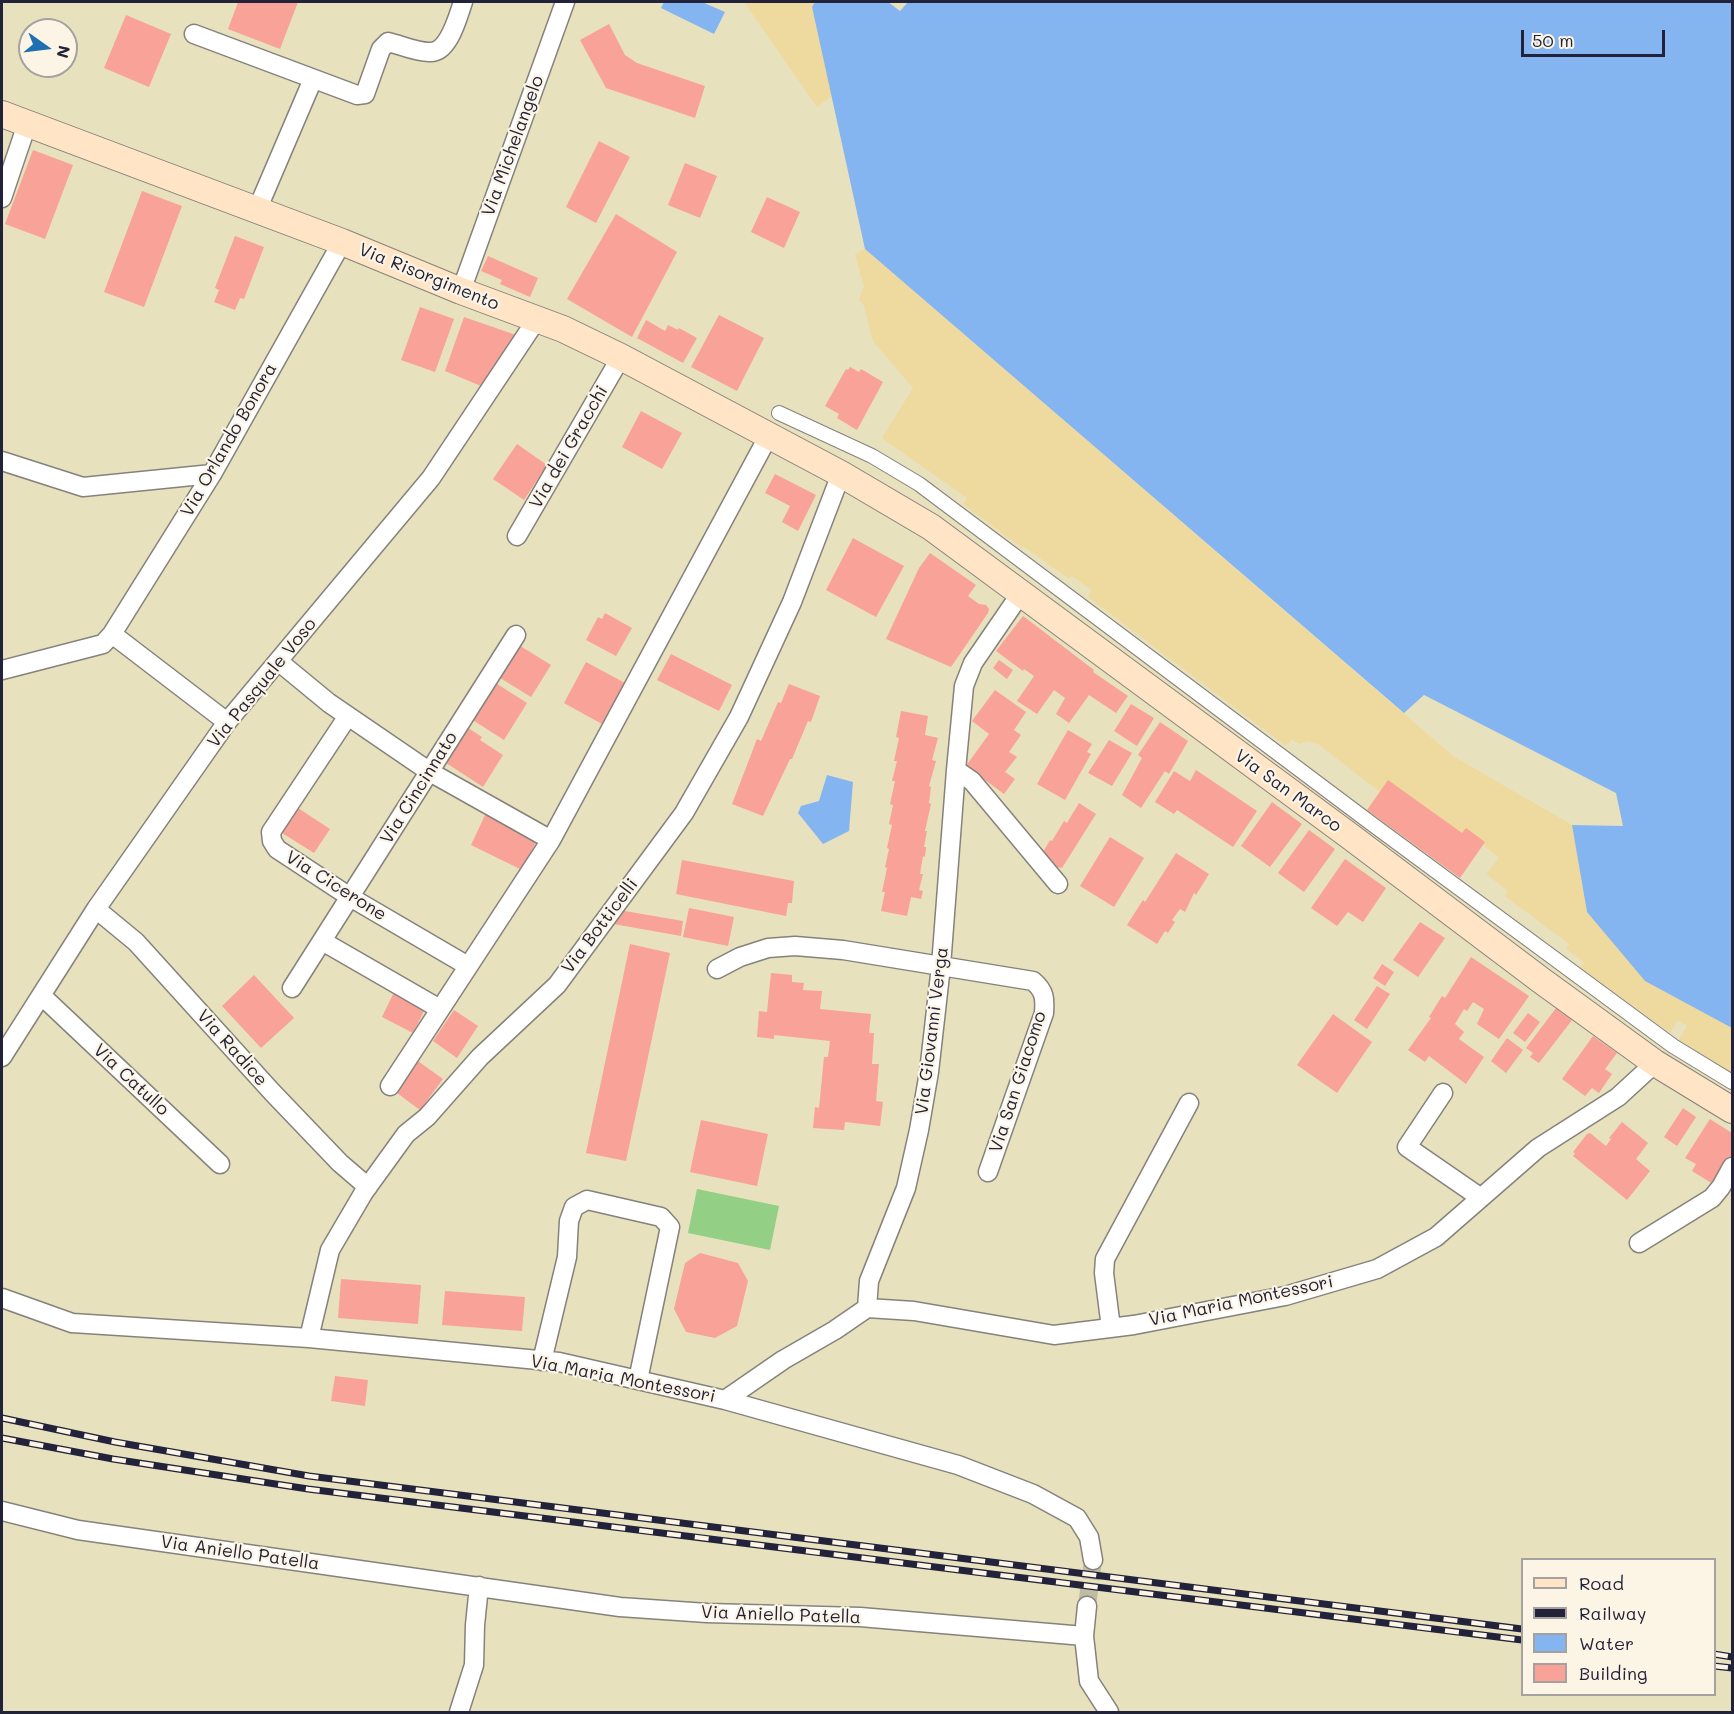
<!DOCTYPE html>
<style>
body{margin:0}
#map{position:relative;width:1734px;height:1714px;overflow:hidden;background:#e8e1bd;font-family:Mali,sans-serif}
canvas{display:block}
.frame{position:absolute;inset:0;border:3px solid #22223b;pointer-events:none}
.legend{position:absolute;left:1521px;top:1558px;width:195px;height:138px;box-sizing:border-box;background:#fcf5e5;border:2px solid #a5a1a1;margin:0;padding:8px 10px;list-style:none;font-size:18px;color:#22223b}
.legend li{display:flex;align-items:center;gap:12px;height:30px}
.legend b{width:30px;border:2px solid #a5a1a1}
.north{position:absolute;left:18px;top:18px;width:60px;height:60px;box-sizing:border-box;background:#fcf5e5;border:2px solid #a5a1a1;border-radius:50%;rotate:104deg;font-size:16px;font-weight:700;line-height:24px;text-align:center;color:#22223b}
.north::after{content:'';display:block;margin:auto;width:21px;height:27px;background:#1f6fb2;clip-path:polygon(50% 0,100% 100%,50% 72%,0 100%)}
.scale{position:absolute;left:1521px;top:30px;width:144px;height:27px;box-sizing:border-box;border:3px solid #22223b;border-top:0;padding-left:8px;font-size:18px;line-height:21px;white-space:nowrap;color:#22223b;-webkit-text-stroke:4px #fcf5e5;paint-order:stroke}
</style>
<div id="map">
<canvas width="1734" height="1714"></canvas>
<div class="frame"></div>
<ul class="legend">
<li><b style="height:8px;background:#ffe4c6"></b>Road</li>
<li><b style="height:8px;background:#22223b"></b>Railway</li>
<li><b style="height:16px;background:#85b5f0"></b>Water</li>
<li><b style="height:16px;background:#f9a298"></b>Building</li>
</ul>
<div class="north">N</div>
<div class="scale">50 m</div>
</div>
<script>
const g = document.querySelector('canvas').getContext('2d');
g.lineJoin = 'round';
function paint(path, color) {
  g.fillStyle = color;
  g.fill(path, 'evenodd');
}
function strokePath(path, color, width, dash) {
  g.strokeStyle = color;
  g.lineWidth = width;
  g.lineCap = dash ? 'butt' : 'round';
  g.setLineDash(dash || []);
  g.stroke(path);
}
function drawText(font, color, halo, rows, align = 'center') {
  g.font = font + ' Mali,sans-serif';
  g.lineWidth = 4.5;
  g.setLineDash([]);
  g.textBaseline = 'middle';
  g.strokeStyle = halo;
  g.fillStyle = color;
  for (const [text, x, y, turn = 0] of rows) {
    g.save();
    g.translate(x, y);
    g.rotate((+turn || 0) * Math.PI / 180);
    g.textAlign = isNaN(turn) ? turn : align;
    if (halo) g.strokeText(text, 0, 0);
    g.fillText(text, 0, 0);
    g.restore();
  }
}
const green = new Path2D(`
 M697,1189L779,1206L770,1250L688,1233Z`);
const sand = new Path2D(`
 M744,2H815L812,7L832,96L817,107Z
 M865,249L1453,756L1572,825L1587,912L1646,981L1732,1028V1073L1679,1040L1687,1026L1678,1020L1670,1033L1580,967L1584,962L1566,949L1569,944L1505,896L1508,891L1486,874L1499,858L1483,845L1380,792L1318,744L1307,741L1299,744L1292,739L1286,746L1088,597L1091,590L1072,576L1069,579L1023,546L1022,548L963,504L967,498L882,438L913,388L873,341L864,306L859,299L864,287L855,254Z`);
const water = new Path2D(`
 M664,2H702L725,12L714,34L661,8Z
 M815,2H888L900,11L908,2H1732V1028L1645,981L1587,912L1572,825L1623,826L1616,793L1424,695L1404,713L865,249L812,7Z
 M827,775L853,782L849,831L823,844L798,813L801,806L819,801Z`);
const building = new Path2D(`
 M238,2H298L280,49L228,29Z
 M126,15L171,34L149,87L104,68Z
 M609,24L625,55L637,63L705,86L695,118L606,88L580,40Z
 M599,141L630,157L596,223L566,207Z
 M33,150L73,165L45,239L5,224Z
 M685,163L717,176L700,218L668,205Z
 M142,191L182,206L144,307L104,292Z
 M767,197L800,212L784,248L751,232Z
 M616,214L677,252L632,337L567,299Z
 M235,236L264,247L244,299L240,298L235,310L214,302L219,290L215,288Z
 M488,256L538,278L530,297L500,284L502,280L481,271Z
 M420,307L454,319L435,372L401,360Z
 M719,315L764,338L737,391L691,367Z
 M464,317L516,335L481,386L445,371Z
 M646,320L665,331L668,325L678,330L679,328L697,338L683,363L637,338Z
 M850,367L859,372L861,369L883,382L857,430L837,418L839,414L825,406L846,369L848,370Z
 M641,411L682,433L662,469L622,447Z
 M517,444L547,465L524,500L493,479Z
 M775,474L816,495L798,531L782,522L790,506L765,493Z
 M853,538L904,566L876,617L826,590Z
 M930,553L976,585L968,596L979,604L986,605L989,609L988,613L951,667L886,639L919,568Z
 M605,613L632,628L616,656L586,640L598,617L602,619Z
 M1023,616L1094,670L1093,672L1128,696L1116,713L1089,695L1069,723L1056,714L1065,698L1054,690L1037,714L1017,701L1034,676L1024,669L1023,671L996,651Z
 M517,644L551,665L531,697L497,676Z
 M671,654L732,685L719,711L657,680Z
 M999,660L1013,670L1007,679L993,668Z
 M586,662L625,683L602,724L564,703Z
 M491,680L527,703L504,740L468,717Z
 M789,684L820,696L811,722L808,721L792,759H790L763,816L732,804L757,739L761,741L778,702L781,703Z
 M995,690L1026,712L1014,730L1021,735L1009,752L1017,757L1005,772L1015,779L1004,794L966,766L989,734L972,721Z
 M1131,704L1154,718L1137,746L1114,731Z
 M901,711L928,716L925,735L938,738L932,760L936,761L929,786L931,787L929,803L931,804L925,831H927L924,847H926L925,857L923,856L920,874H923L919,890L923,891L921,899L911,897L907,916L881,911L885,892H882L887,868L885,867L889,849L887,848L892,825L889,824L893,805L890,804L895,781H892L897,761H894L899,738L896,737Z
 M1160,722L1188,741L1169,774L1165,771L1141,808L1122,795L1142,758L1138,755Z
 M465,726L482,737L480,740L503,755L483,787L443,761Z
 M1068,730L1092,744L1087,752L1091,754L1065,800L1037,784Z
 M1109,740L1132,753L1112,786L1088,773Z
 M1196,770L1257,811L1233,847L1177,810L1174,814L1155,802L1174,771L1190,781Z
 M1388,780L1462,833L1466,828L1485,842L1460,878L1367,810Z
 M1272,802L1302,824L1270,867L1241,846Z
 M1079,803L1096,814L1062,868L1051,866L1042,854L1050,840L1052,841L1064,821L1067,823Z
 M298,808L330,829L314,853L282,833Z
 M486,813L538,838L522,870L471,845Z
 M1309,830L1335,849L1304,892L1278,873Z
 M1110,837L1144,858L1114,907L1080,886Z
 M1176,853L1209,874L1196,895L1194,893L1185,912L1180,909L1172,920L1175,922L1168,933L1165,931L1157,944L1127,925L1143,900L1145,902Z
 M1345,859L1386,888L1363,922L1348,912L1337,926L1311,908Z
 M682,860L794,881L792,903H788L786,916L676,894Z
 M689,908L734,917L728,946L683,937Z
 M619,910L683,921L681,936L608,923Z
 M1420,922L1445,938L1418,977L1393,960Z
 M630,944L670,953L626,1161L586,1153Z
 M1471,957L1529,996L1499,1039L1477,1024L1484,1009L1473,1002L1467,1011L1464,1009L1455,1024L1464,1032L1459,1039L1484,1057L1466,1084L1429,1056L1425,1062L1408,1050L1431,1018L1429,1017L1442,996L1445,998Z
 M1382,964L1394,972L1385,986L1373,978Z
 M771,973L792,975V982L804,983L803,990L822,991L820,1009L871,1014L869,1033H874L872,1064H879L876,1101L883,1102L880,1126L845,1122L844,1130L813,1128L815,1107L819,1108L824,1057H828L830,1041L774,1035V1039L757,1037L759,1011L767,1012Z
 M254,975L294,1018L261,1048L222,1006Z
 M1377,986L1390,994L1367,1029L1354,1020Z
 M396,988L428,1003L413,1033L382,1017Z
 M1556,1008L1572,1020L1539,1063L1530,1057L1533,1053L1526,1048Z
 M454,1010L478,1026L457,1058L433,1041Z
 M1528,1013L1540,1022L1525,1042L1513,1033Z
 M1333,1014L1372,1042L1337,1093L1297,1065Z
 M1593,1036L1617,1053L1605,1069L1612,1074L1599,1093L1592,1088L1585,1096L1562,1079Z
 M1507,1038L1523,1050L1506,1073L1491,1061Z
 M415,1059L443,1079L420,1110L393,1090Z
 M1683,1108L1696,1117L1677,1146L1664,1137Z
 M1710,1119L1732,1133V1154L1713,1184L1692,1171L1696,1164L1685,1158Z
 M701,1120L768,1134L757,1186L690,1172Z
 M1622,1122L1648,1143L1636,1159L1650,1171L1627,1200L1573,1156L1575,1153L1573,1152L1587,1134L1590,1133L1606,1146L1611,1139L1609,1138Z
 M700,1253L738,1263L748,1281L737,1326L715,1338L686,1332L674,1309L685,1263Z
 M341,1279L421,1285L418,1324L338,1318Z
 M445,1291L525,1297L522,1331L442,1325Z
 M335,1376L368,1380L365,1406L331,1401Z`);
const minorTunnel = new Path2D(`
 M1087,1606L1093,1560`);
const pedestrian = new Path2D(`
 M779,413L872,456L919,484L1372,824L1673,1046L1732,1082`);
const minor = new Path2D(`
 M194,34L357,95L365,94L381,49L388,42C401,45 415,52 429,52C449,54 458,16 463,2
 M2,198L27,124
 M257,210L313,79
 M461,291L565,2
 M2,461L83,487L212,474
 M517,536L621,357
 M112,634L212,474L342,242
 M278,661L329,703L430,772L551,840
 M2,670L103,644L112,634L227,722
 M348,716L271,832L272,841L277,849L350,897L468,966
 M956,770L972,781L1058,884
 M96,909L136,942L272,1092L340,1163L368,1187
 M322,941L440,1009
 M717,969L740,957L768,948L795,946L843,950L1033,981C1045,991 1045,999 1044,1013L988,1172
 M292,988L516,635
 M42,996L220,1164
 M2,1057L96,909L227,722L431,478L537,319
 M390,1086L551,840L769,435
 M1443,1093L1407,1147L1481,1198
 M1639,1243L1712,1198L1721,1187L1732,1167
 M2,1298L72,1323L309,1338L559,1362L725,1400L958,1465L1033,1494L1077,1518L1089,1537L1093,1560
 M867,1308L914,1311L1054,1335L1134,1325L1285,1296L1377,1269L1436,1237L1538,1148L1618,1097L1655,1063
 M1111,1328L1104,1273L1105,1259L1189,1103
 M309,1338L330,1250L364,1192L406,1134L427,1117L480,1057L557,985L684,813L739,717L792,602L841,474
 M542,1361L567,1257L569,1221L574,1207L587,1200L661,1217L670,1227L638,1380
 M725,1400L783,1360L835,1330L867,1308L869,1281L906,1188L919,1130L929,1072L941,966L956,770L964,686L973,663L1021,593
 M2,1511L78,1530L620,1607L707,1613L860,1617L1084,1636
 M1087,1606L1084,1636L1089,1681L1109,1712
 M459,1712L474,1665L475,1625L479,1586`);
const secondary = new Path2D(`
 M2,114L342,242L461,291L563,329L621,357L841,474L931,527L1351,837L1542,981L1655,1063L1732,1110`);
const rail = new Path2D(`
 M2,1418L115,1442L309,1476L1522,1629
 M2,1438L113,1459L308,1489L1522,1640
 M1714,1654L1732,1657
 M1714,1666L1732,1668`);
const streetNames = [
 ["Via Michelangelo",513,146,-70],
 ["Via Risorgimento",429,277,22],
 ["Via Orlando Bonora",229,440,-60],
 ["Via dei Gracchi",569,447,-60],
 ["Via Pasquale Voso",262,683,-51],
 ["Via Cincinnato",419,788,-58],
 ["Via San Marco",1288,791,36],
 ["Via Cicerone",336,886,32],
 ["Via Botticelli",600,926,-53],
 ["Via Giovanni Verga",932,1031,-83],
 ["Via Radice",232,1048,48],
 ["Via Catullo",131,1080,43],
 ["Via San Giacomo",1018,1082,-72],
 ["Via Maria Montessori",1241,1301,-12],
 ["Via Maria Montessori",623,1379,11],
 ["Via Aniello Patella",240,1553,8],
 ["Via Aniello Patella",781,1615,2]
];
paint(green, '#93cf84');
paint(sand, '#eeda9e');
paint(water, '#85b5f0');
paint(building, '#f9a298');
strokePath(minorTunnel, '#c0bba3', 18, [18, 9]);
strokePath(pedestrian, '#85827c', 16);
strokePath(minor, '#85827c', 21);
strokePath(secondary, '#85827c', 28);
strokePath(pedestrian, '#fff', 14);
strokePath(minor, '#fff', 18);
strokePath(secondary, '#ffe4c6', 26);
strokePath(rail, '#22223b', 7);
strokePath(rail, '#fcf5e5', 4.5, [14]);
drawText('18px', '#22223b', '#fcf5e5', streetNames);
</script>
